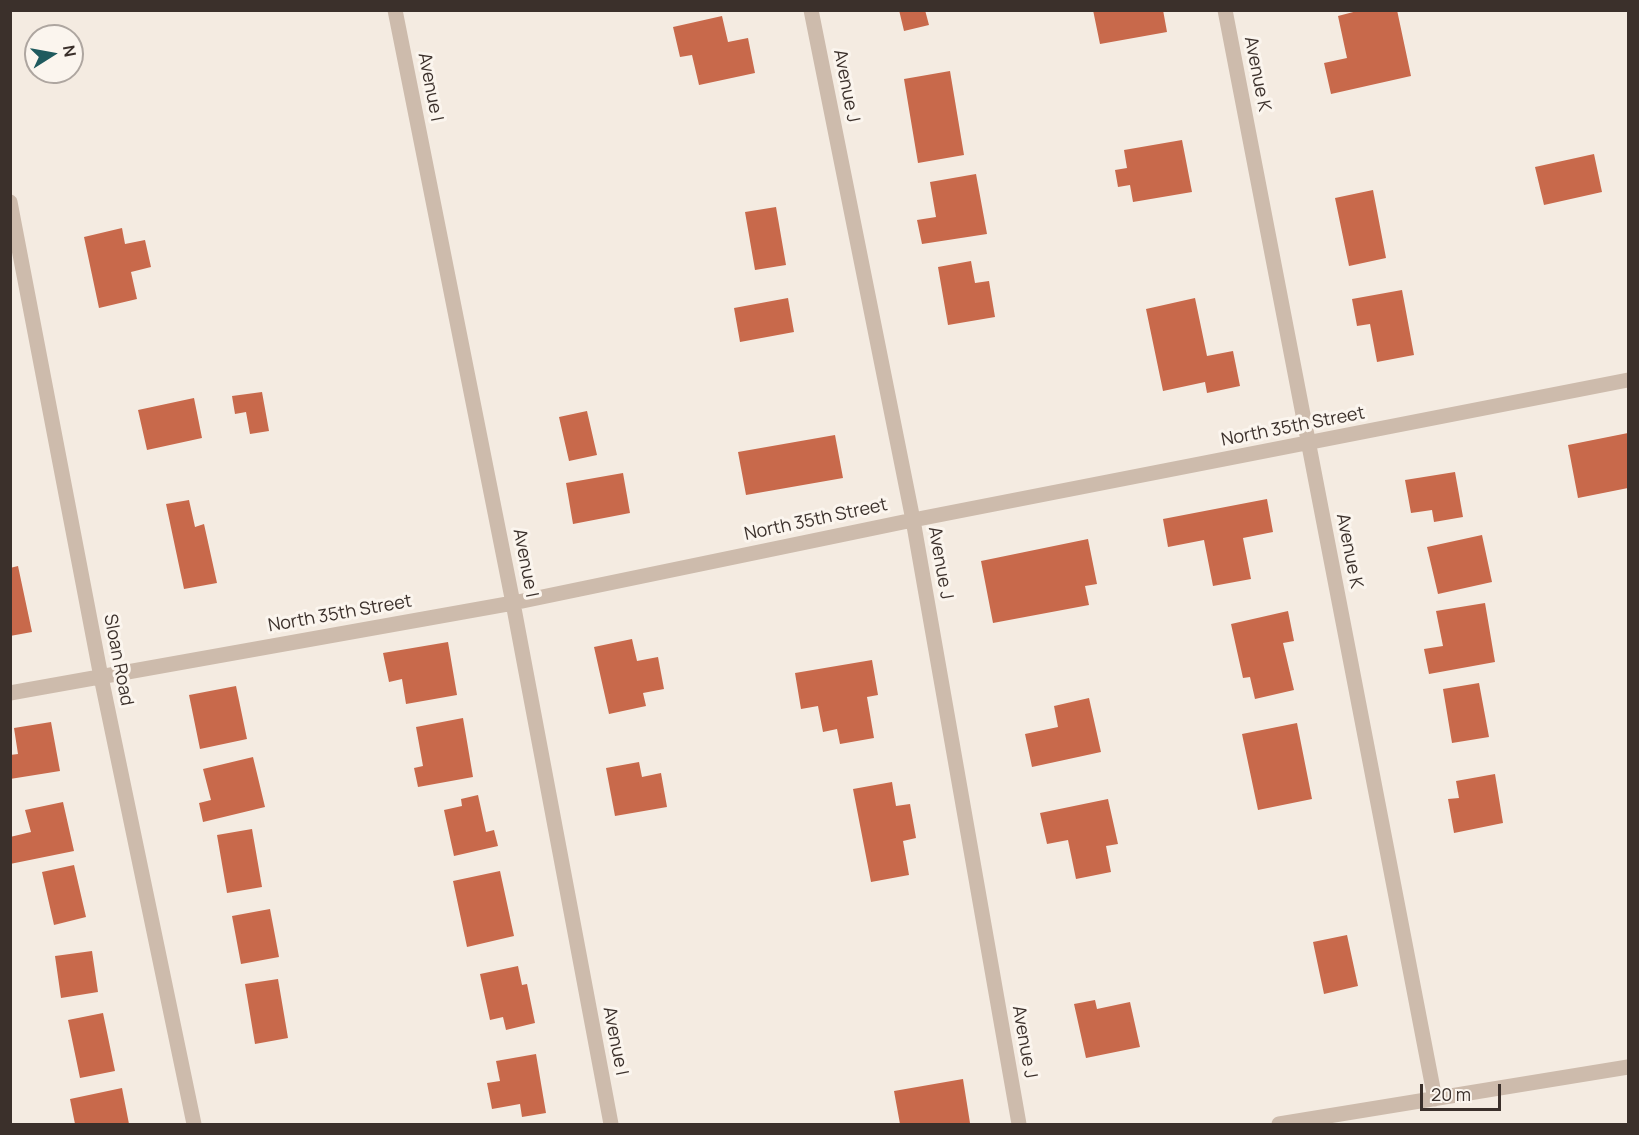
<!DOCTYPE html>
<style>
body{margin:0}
#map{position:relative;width:1639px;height:1135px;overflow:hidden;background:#f4ebe1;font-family:Manrope,sans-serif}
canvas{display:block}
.frame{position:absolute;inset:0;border:12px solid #3b302b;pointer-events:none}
.north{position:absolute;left:24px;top:24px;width:60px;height:60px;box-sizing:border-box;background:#fbf5ee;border:2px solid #aea6a0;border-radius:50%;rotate:79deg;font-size:16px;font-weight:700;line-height:24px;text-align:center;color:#3b302b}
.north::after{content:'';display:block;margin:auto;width:21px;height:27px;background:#1f5a5e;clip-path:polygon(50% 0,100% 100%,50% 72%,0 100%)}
.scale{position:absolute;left:1420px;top:1084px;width:81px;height:27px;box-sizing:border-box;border:3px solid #3b302b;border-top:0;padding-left:8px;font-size:18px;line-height:21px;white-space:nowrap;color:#3b302b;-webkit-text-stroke:4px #fbf5ee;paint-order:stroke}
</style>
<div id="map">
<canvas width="1639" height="1135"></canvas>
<div class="frame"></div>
<div class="north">N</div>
<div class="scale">20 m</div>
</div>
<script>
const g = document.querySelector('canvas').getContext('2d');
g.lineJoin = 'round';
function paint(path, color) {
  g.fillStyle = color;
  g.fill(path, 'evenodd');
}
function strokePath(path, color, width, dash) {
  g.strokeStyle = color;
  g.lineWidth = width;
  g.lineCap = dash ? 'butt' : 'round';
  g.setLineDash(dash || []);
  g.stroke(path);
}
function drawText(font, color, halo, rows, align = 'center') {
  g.font = font + ' Manrope,sans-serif';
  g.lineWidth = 6;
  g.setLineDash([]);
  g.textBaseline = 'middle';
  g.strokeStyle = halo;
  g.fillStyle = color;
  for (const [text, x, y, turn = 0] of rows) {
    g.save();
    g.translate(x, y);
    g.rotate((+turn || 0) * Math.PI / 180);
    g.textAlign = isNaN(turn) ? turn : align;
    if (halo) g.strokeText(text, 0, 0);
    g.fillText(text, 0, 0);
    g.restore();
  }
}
const building = new Path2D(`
 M899,10H925L929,25L904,31Z
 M1093,10H1163L1167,32L1100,44Z
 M1361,10H1397L1411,76L1331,94L1324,63L1347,58L1338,16Z
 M722,16L728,42L748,38L755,73L699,85L692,55L680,57L673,27Z
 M950,71L964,155L918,163L904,79Z
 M1182,140L1192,192L1133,202L1130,185L1118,187L1115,170L1127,168L1124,150Z
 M1594,154L1602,192L1544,205L1535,167Z
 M976,174L987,234L922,244L917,220L936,217L930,182Z
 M1373,190L1386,258L1349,266L1335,198Z
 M776,207L786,265L755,270L745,212Z
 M122,228L125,244L145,240L151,267L131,272L137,299L99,308L84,237Z
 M971,261L975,283L989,281L995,317L948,325L938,267Z
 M1402,290L1414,355L1377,362L1370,324L1357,326L1352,299Z
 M788,298L794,332L740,342L734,308Z
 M1195,298L1207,356L1233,351L1240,386L1207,393L1205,382L1163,391L1146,309Z
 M262,392L269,431L250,434L246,412L235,414L232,396Z
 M194,398L202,438L147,450L138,410Z
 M587,411L597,455L569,461L559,417Z
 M1628,433V488L1578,498L1568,445Z
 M835,435L843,478L746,495L738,452Z
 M1455,472L1463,517L1434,522L1432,510L1411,513L1405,480Z
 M623,473L630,513L573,524L566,483Z
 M1267,499L1273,532L1243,538L1251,579L1213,586L1204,540L1168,547L1163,519Z
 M189,500L195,527L204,524L217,583L184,589L166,504Z
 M1482,535L1492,582L1438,594L1427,547Z
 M1088,539L1097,584L1085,586L1089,605L993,623L981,561Z
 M18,566L32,632L10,636V568Z
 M1485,603L1495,662L1429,674L1424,649L1443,646L1436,611Z
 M1288,611L1294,641L1283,643L1294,690L1255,699L1250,677L1243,678L1231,624Z
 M632,639L637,661L658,657L664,689L643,693L646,706L609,714L594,647Z
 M448,642L457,695L406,704L402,679L389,682L383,653Z
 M872,660L878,695L867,697L874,738L840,744L837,729L823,732L818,706L801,709L795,673Z
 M1479,683L1489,737L1452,743L1443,689Z
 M236,686L247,739L200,749L189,695Z
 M1089,698L1101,752L1032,767L1025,734L1058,727L1054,706Z
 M463,718L473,777L418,787L414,768L423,766L416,727Z
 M51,722L60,771L10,779V755L18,754L14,728Z
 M1297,723L1312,799L1258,810L1242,734Z
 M253,757L265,807L203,822L199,803L211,800L203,769Z
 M639,762L642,777L661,773L667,807L615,816L606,768Z
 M1495,774L1503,823L1454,833L1448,799L1459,798L1456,781Z
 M892,782L896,806L910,804L916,838L903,841L909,875L871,882L853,789Z
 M478,795L486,832L494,830L498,846L454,856L444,810L462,806L461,799Z
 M1108,799L1118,844L1106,846L1111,872L1076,879L1068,840L1047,844L1040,813Z
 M63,802L74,851L10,864V837L31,832L25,810Z
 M252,829L262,887L227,893L217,835Z
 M74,865L86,917L54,925L42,872Z
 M500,871L514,936L467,947L453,881Z
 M270,909L279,957L241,964L232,916Z
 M1347,935L1358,986L1324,994L1313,942Z
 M92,951L98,992L61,998L55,956Z
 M518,966L522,985L527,984L535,1023L506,1030L503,1017L490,1020L480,974Z
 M278,979L288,1038L255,1044L245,984Z
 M1095,1000L1097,1009L1130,1002L1140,1047L1086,1058L1074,1004Z
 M103,1013L115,1071L80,1078L68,1020Z
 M536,1054L546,1113L522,1117L520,1104L492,1109L487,1083L500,1081L496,1061Z
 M963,1079L970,1123L900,1124L894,1091Z
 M122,1088L129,1124H75L70,1099Z`);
const minor = new Path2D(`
 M395,10L513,603L611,1124
 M811,10L913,520L1019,1124
 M1225,10L1435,1099
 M10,202L101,677L194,1124
 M10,693L513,603L913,520L1628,380
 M1279,1124L1628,1067`);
const streetNames = [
 ["Avenue K",1257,74,79],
 ["Avenue J",846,86,79],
 ["Avenue I",430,87,79],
 ["North 35th Street",1293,427,-11],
 ["North 35th Street",816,520,-12],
 ["Avenue K",1349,551,79],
 ["Avenue I",525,563,79],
 ["Avenue J",940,563,80],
 ["North 35th Street",340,614,-10],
 ["Sloan Road",118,660,79],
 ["Avenue I",615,1041,79],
 ["Avenue J",1024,1042,80]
];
paint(building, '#c8694b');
strokePath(minor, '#cdbbac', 15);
drawText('18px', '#3b302b', '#fbf5ee', streetNames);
</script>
